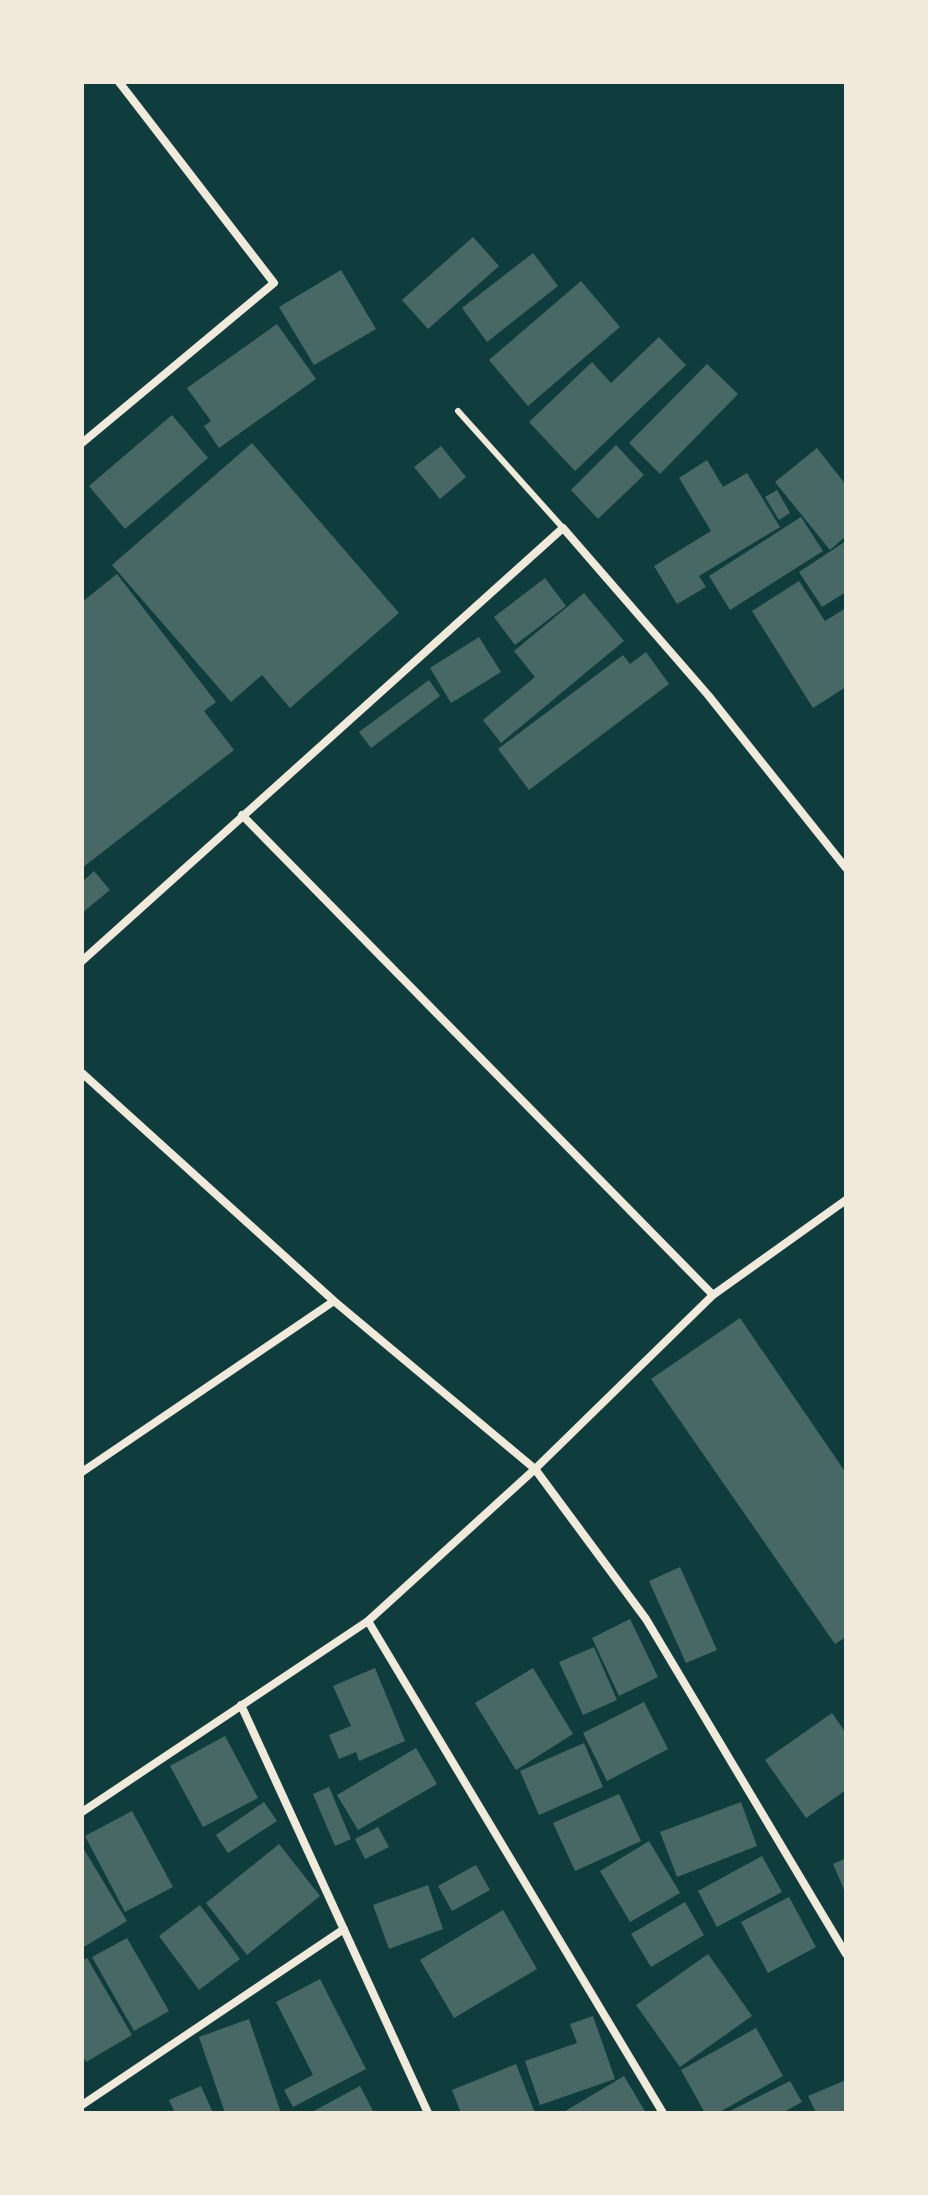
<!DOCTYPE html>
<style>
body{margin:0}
#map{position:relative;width:928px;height:2195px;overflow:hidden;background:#0f3d3e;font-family:"Nunito Sans",sans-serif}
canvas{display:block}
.frame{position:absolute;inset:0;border:84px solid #f1e9da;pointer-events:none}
</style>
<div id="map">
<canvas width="928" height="2195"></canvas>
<div class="frame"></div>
</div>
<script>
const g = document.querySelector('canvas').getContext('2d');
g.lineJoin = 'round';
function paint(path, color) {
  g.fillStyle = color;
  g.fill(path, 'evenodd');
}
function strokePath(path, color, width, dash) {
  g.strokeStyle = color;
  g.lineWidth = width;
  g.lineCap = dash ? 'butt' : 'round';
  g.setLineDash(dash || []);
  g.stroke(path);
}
const building = new Path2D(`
 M473,237L499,266L428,329L402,300Z
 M533,253L558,286L487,342L462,308Z
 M341,270L376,329L314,365L279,307Z
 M581,281L620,327L528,406L489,360Z
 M277,324L316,379L219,448L204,426L211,421L187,388Z
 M659,337L686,365L575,471L529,422L592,362L611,383Z
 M707,364L738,394L660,474L629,443Z
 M172,415L208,458L125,529L89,486Z
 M252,443L399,613L290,708L262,675L231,702L112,565Z
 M616,445L644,475L598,519L571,490Z
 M441,446L466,477L440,499L414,467Z
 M817,448L846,485V536L830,550L775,482Z
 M707,460L723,487L747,473L780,527L699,576L706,587L677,604L654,566L711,531L679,478Z
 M777,490L790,513L779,520L765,497Z
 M801,517L823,551L730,610L709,576Z
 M846,541V592L822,607L799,572Z
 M117,574L216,702L204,711L234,750L82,868V602Z
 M545,578L566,606L515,645L494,617Z
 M799,581L825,621L846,608V687L813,708L752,611Z
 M584,593L624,641L501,743L483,720L535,677L514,651Z
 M479,637L501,672L451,703L430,668Z
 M646,652L669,684L529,790L498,749L623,655L630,664Z
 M429,680L440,696L371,748L359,732Z
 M94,871L110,890L82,913V882Z
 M740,1318L846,1473V1637L835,1644L651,1379Z
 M680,1567L717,1650L686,1663L649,1581Z
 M630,1619L658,1677L619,1696L592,1638Z
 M594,1647L617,1700L583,1715L559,1662Z
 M375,1668L405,1741L359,1761L356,1752L339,1759L329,1735L351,1726L333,1686Z
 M533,1668L573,1734L516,1770L475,1703Z
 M644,1702L668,1749L607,1781L583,1733Z
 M832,1713L846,1733V1790L806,1818L765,1760Z
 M225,1736L258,1798L203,1827L170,1766Z
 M584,1743L603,1787L539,1815L520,1771Z
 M416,1748L437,1784L358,1830L337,1795Z
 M329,1787L351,1839L335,1846L313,1794Z
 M619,1794L641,1841L575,1871L553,1823Z
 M264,1802L277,1821L228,1853L216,1835Z
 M741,1802L757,1846L677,1877L660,1832Z
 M132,1811L173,1887L125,1912L85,1836Z
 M378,1827L389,1847L365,1859L355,1839Z
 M649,1841L680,1893L630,1922L600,1871Z
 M279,1844L320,1896L247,1955L206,1903Z
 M82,1846L127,1921L82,1948Z
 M762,1856L782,1892L717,1927L698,1891Z
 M846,1858V1894L833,1864Z
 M476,1865L490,1890L452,1911L438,1886Z
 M428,1885L443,1929L389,1949L373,1905Z
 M789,1897L816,1947L768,1973L741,1922Z
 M685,1902L704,1935L651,1967L631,1934Z
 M200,1905L240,1959L199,1990L159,1936Z
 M503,1910L537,1969L454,2018L420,1960Z
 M127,1938L169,2011L134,2031L92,1957Z
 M708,1954L752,2016L680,2067L636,2005Z
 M87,1958L132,2035L86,2062L82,2055V1961Z
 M320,1979L366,2069L293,2107L284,2090L313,2075L276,2002Z
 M593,2016L615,2079L540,2105L525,2061L577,2043L570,2024Z
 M249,2019L281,2113H225L199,2037Z
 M756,2028L783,2076L718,2113H705L681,2070Z
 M516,2064L535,2113H461L452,2090Z
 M624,2076L646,2113H562Z
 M846,2080V2113H816L808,2096Z
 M790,2081L802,2102L782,2113H726Z
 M201,2086L213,2113H175L169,2100Z
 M360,2086L374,2113H310Z`);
const service = new Path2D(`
 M458,411L563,528`);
const minor = new Path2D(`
 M82,443L274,283L119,82
 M242,815L713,1295
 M82,961L563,528L708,695L846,868
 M82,1073L334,1301L535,1469L713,1295L846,1200
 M82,1472L334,1301
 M368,1621L663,2113
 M241,1705L428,2113
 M82,1812L368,1621L535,1469L646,1619L846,1954
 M82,2105L344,1929`);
paint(building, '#486865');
strokePath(service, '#f1e9da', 6);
strokePath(minor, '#f1e9da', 8);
</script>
